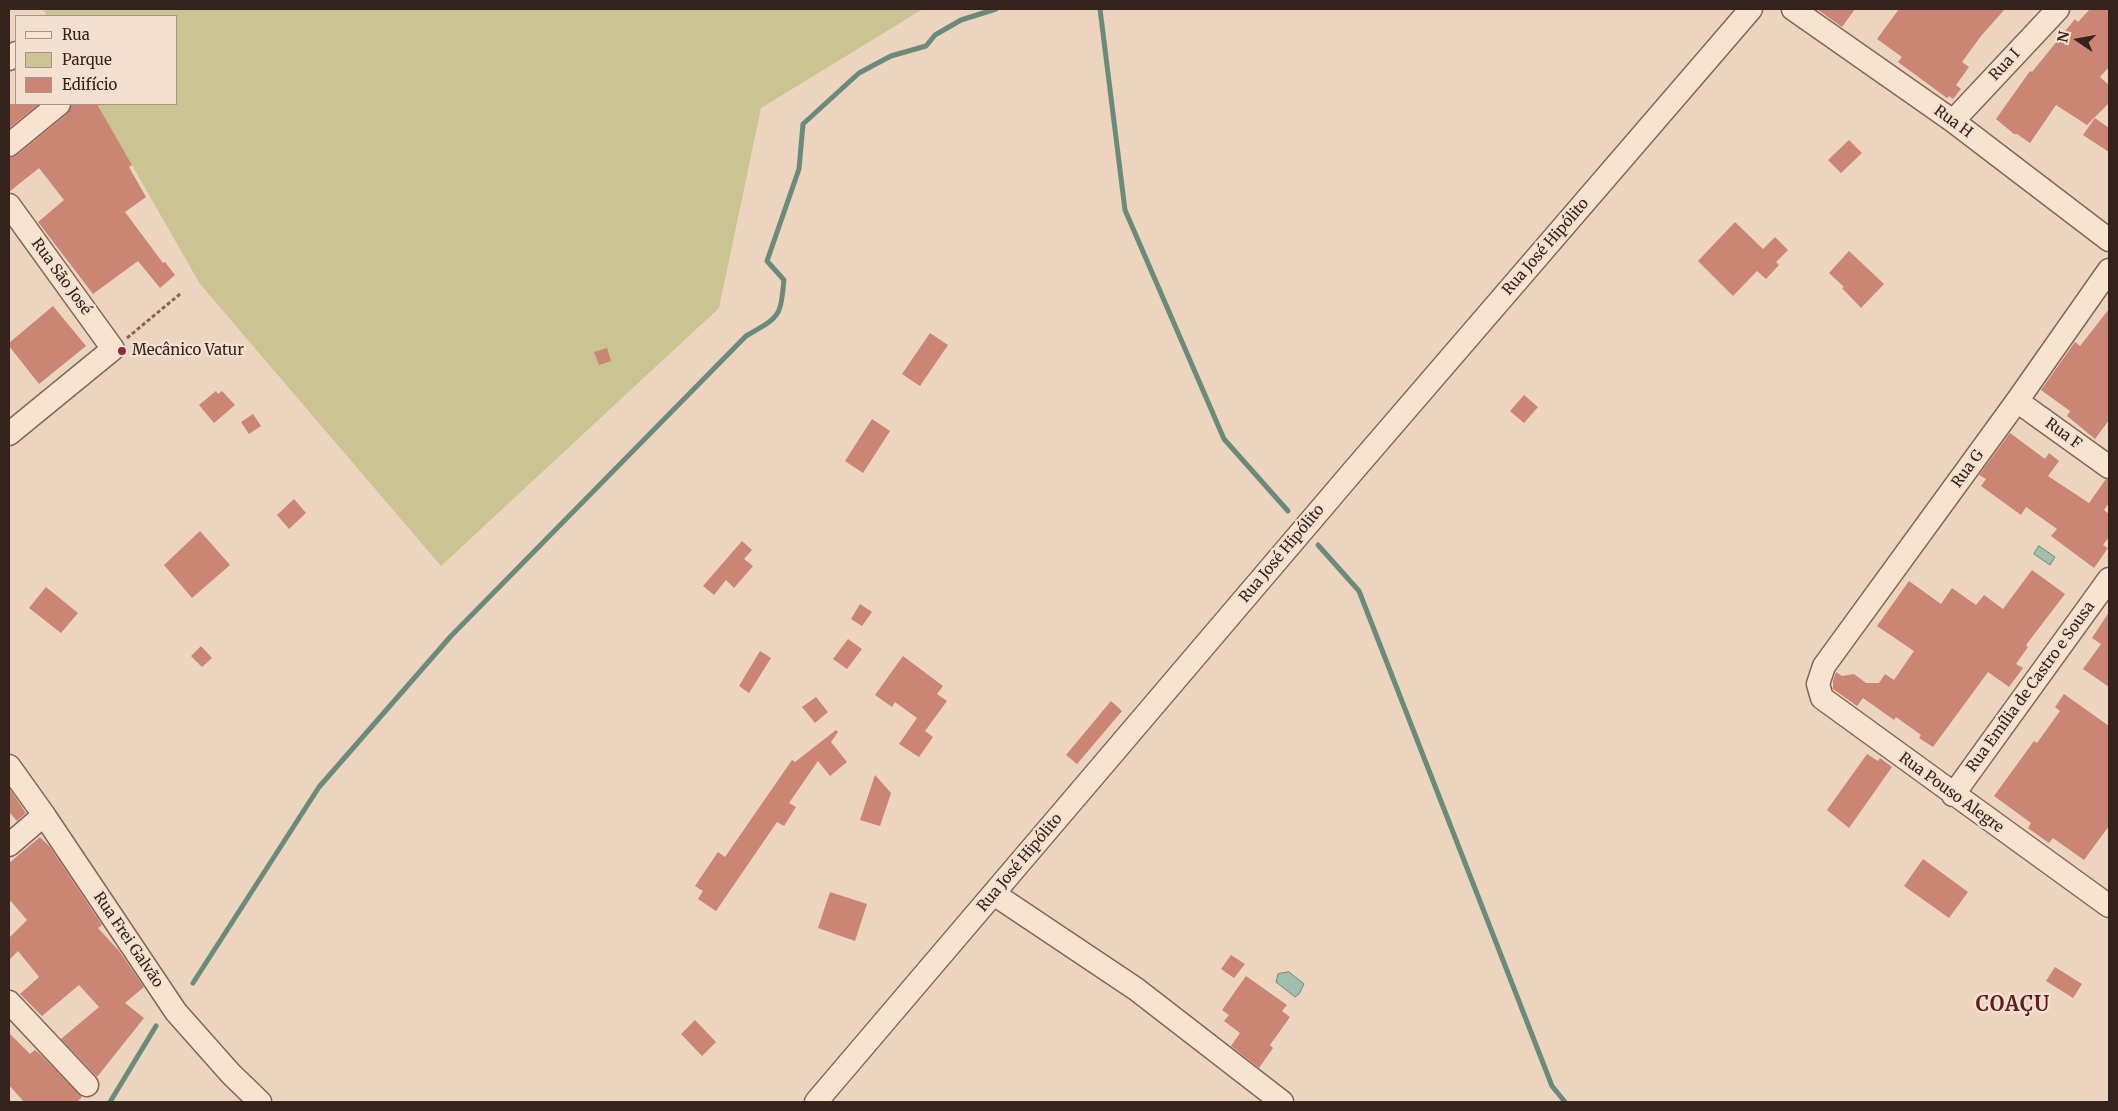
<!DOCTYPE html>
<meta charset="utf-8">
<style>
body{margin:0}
#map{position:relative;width:2118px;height:1111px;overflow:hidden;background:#ecd4be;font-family:Merriweather,serif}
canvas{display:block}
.frame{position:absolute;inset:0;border:10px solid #34221c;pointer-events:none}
.legend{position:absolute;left:15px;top:15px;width:162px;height:90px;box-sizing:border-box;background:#f4e0ce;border:1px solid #a79487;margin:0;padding:6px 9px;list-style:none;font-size:15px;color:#34221c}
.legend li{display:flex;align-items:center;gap:10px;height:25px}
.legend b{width:25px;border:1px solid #a79487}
.north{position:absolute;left:2053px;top:15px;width:50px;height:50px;-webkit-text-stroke:4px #f4e0ce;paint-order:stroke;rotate:282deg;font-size:14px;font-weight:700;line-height:20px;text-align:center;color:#34221c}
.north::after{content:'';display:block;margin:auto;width:18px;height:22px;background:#34221c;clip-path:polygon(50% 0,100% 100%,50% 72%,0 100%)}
</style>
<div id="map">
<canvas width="2118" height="1111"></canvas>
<div class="frame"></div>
<ul class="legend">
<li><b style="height:6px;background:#f8e3d1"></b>Rua</li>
<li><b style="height:14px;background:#cac493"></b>Parque</li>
<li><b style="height:14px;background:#ca8575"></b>Edifício</li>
</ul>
<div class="north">N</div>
</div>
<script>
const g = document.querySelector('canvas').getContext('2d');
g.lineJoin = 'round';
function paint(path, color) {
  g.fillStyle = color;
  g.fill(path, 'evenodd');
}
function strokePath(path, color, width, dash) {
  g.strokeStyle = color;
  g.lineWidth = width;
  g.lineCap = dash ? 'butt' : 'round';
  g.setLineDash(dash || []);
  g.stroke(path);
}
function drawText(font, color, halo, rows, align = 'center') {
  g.font = font + ' Merriweather,serif';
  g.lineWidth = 5;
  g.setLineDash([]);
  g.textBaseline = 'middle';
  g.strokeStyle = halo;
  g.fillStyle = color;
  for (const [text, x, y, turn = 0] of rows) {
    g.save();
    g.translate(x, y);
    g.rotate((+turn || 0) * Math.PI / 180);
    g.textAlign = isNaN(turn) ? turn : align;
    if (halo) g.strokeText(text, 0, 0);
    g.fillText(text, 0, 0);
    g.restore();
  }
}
const green = new Path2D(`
 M43,9H923L761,108L719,308L441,566L200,284L97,104H176V16H47Z`);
const water = new Path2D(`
 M2039,546L2055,557L2050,565L2034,554Z
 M1289,972L1304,984L1299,994L1295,997L1276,982L1278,974Z`);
const stream = new Path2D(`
 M1100,9L1125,210L1224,439L1288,511
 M1318,545L1359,591L1552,1086L1565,1102
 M193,983L319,787L451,636L746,336C780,316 780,319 784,280L767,261L799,169L803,124L859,73L891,56L926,46L935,35L961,20L996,9
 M110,1102L156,1026`);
const building = new Path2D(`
 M1817,9H1855L1842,27Z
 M1899,9H2005L1981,36L1962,62L1969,67L1956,85L1961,89L1953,99L1949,96L1947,98L1898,62L1902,57L1877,39Z
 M2090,9H2109V67L2100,77L2109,85V103L2087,125L2056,105L2030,143L2017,134H2014L1996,119L2030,71L2032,72L2075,19L2078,22Z
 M9,104H39L9,128Z
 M72,104H97L132,165L129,167L146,197L125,212L163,263L165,262L175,275L160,288L138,261L93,294L38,222L64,200L39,168L9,192V158L17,155L67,114Z
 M2095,118L2109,128V152L2083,135Z
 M1849,140L1862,153L1841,173L1828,160Z
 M1735,222L1763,249L1775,237L1788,250L1776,262L1779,265L1766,279L1757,271L1733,296L1698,261Z
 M1849,251L1884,284L1861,308L1842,288L1844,287L1829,273Z
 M53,306L86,346L39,384L9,346V343Z
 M2109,309V420L2095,439L2067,416L2070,411L2041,390L2075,342L2080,346Z
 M930,333L948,345L920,386L902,374Z
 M607,348L611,361L599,365L594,352Z
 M216,391L218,394L222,391L235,405L214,423L199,405Z
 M1524,395L1538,407L1524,423L1510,411Z
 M253,414L261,426L249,434L241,422Z
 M872,419L890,431L863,473L845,461Z
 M2010,433L2045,459L2049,453L2059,461L2048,476L2089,503L2106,479L2109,480V503L2104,510L2109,514V537L2103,545L2108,548L2094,568L2051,536L2057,529L2026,507L2021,515L1981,486L1986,479L1979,475Z
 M294,499L306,513L289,529L277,515Z
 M200,531L230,565L192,598L164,565Z
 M742,541L752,550L744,559L753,566L734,588L726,580L714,595L703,586Z
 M2032,570L2065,594L2026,645L2028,647L2016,664L2023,668L2009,687L1988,672L1933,747L1919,738L1921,735L1896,717L1894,720L1863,698L1857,706L1833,689V681L1836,672L1842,676L1854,674L1866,683H1879L1885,674L1894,680L1914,651L1877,626L1909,581L1941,604L1952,588L1976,605L1984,595L2003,609Z
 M46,587L78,613L61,633L29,608Z
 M860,604L872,612L862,626L851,619Z
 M2109,612V687L2083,669L2101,644L2092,638Z
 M848,639L862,649L847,669L833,659Z
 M201,646L212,658L202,667L191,656Z
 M760,651L771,658L749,693L739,686Z
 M903,656L943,686L937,694L947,701L925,731L933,737L919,757L899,744L917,718L895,702L892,707L875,695Z
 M2064,694L2109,726V826L2084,860L2053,838L2049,843L2028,828L2031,823L1994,796L2034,741L2037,743L2060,711L2055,707Z
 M816,697L828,712L815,723L802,707Z
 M1111,701L1122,711L1077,764L1066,755Z
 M836,730L838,732L831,742L847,762L830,776L818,761L789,803L796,807L784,826L777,822L716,911L698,899L703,891L695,886L718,852L725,857L792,760L795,762Z
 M1867,754L1878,761L1880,758L1892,767L1849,828L1827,810Z
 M875,775L891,793L880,826L860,820Z
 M9,788L26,813L17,821L9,812Z
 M40,837L50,847L102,925L98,928L119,951L144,987L125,1003L144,1018L97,1077L61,1039L99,1007L79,985L42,1016L20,994L39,977L18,951L9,960V938L27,920L9,899V863Z
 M1923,859L1968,892L1949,918L1904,886Z
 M830,892L867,904L855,941L818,928Z
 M1231,955L1245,964L1234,978L1221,969Z
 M2055,967L2082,984L2073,998L2046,981Z
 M1246,976L1287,1005L1282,1011L1290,1017L1270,1045L1273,1048L1259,1068L1231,1046L1240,1033L1224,1021L1229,1015L1222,1010Z
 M695,1020L716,1042L702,1056L681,1034Z
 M9,1033L30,1054L35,1050L41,1055L82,1097L77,1102H24L9,1085Z`);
const path = new Path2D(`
 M127,338L180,294`);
const minor = new Path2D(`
 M1793,9L1953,121L2109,240
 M9,59L16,53
 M1953,121L2058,9
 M9,145L59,104
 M9,205L113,349L9,434
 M2109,270L2017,401L1824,666L1818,684L1822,698L2109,906
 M2017,401L2109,467
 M9,766L44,815L176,1012L231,1074L260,1102
 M1953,795L2109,579
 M9,845L44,815
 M994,894L1136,989L1282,1102
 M9,1002L87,1085
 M816,1102L1354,470L1751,9`);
const markers = [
 [122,351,5,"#922942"]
];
const streetNames = [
 ["Rua I",2005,65,-47],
 ["Rua H",1953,122,36],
 ["Rua José Hipólito",1546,247,-49],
 ["Rua São José",61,277,54],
 ["Rua F",2063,434,36],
 ["Rua G",1968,469,-54],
 ["Rua José Hipólito",1282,554,-50],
 ["Rua Emília de Castro e Sousa",2031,687,-54],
 ["Rua Pouso Alegre",1951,793,36],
 ["Rua José Hipólito",1020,863,-50],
 ["Rua Frei Galvão",128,940,56]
];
const poiNames = [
 ["Mecânico Vatur",132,351]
];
const districtNames = [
 ["COAÇU",2013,1005]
];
paint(green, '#cac493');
paint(water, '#a2beaf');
strokePath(water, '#6a8b7b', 1);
strokePath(stream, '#6a8b7b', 5);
paint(building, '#ca8575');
strokePath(minor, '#846558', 25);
strokePath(path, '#846558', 3, [4, 2.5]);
strokePath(minor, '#f8e3d1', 22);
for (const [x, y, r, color] of markers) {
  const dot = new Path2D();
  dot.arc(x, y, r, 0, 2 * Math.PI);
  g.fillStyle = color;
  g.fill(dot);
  strokePath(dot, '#f4e0ce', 2);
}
drawText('15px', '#34221c', '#f4e0ce', streetNames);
drawText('15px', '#34221c', '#f4e0ce', poiNames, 'left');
g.letterSpacing = '1px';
drawText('bold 20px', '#601c1e', '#f4e0ce', districtNames);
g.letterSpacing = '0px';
</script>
